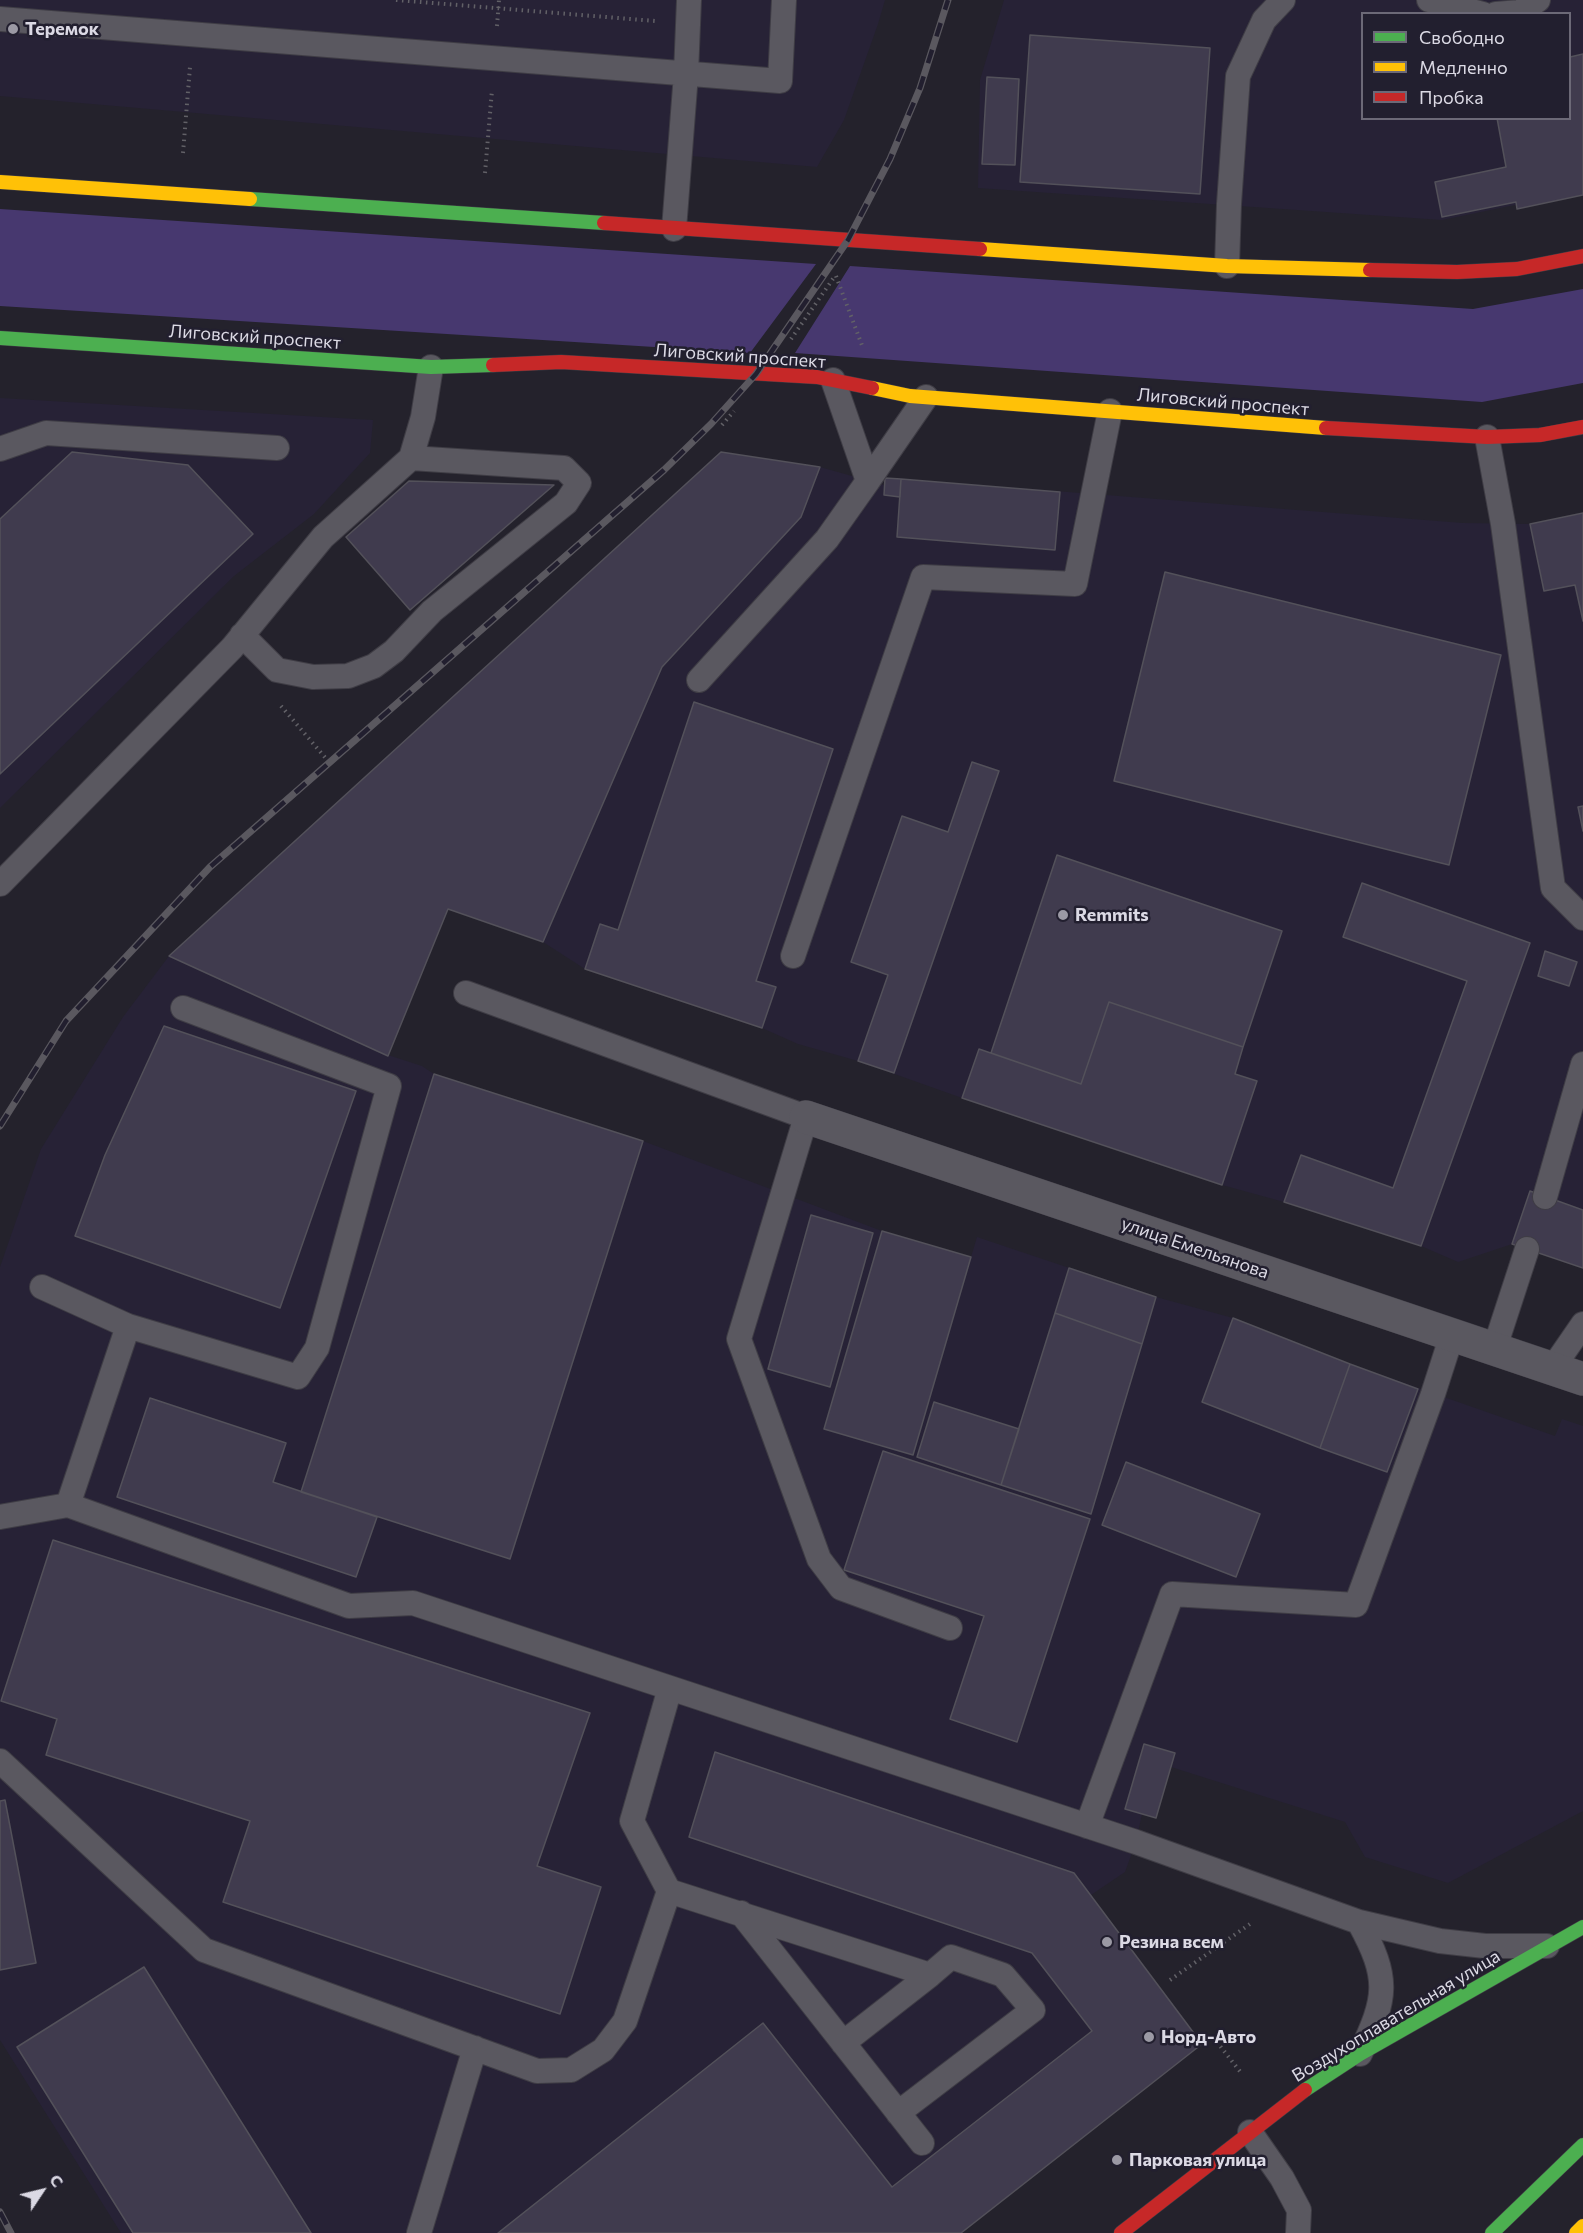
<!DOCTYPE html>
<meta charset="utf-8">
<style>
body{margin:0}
#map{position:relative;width:1583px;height:2233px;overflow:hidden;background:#24222c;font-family:Commissioner,sans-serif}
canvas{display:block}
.legend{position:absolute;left:1361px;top:12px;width:210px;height:108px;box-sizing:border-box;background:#221f2f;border:2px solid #6c6977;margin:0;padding:8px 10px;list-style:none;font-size:18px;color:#dbd9e4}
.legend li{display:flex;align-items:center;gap:12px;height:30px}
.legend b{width:30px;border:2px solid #6c6977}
.north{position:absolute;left:12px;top:2161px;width:60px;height:60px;-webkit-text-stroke:4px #221f2f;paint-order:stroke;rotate:55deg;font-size:16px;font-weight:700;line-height:24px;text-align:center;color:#dbd9e4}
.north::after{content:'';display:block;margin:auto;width:21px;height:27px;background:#dbd9e4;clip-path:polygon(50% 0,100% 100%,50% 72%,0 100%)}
</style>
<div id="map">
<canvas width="1583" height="2233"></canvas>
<ul class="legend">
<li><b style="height:8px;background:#4caf50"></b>Свободно</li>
<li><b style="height:8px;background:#ffc107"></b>Медленно</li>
<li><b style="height:8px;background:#c62828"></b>Пробка</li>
</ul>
<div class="north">С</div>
</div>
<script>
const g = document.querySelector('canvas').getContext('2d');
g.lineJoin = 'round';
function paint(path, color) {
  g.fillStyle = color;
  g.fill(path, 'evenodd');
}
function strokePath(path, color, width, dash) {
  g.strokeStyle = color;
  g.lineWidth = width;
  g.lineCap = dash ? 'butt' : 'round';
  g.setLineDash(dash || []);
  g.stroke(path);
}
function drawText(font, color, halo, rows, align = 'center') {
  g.font = font + ' Commissioner,sans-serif';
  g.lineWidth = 5;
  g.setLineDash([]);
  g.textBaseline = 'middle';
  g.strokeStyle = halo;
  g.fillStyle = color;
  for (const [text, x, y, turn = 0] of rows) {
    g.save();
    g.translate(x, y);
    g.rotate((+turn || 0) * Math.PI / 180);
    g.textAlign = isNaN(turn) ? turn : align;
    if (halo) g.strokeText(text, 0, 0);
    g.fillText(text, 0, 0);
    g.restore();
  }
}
const built = new Path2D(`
 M0,0H885L878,24L844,120L817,167L0,96Z
 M1004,0H1583V191L1442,220L978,188L980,80ZM1362,14H1570V118H1362Z
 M0,398L373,420L370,453L314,514L234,576L0,808Z
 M721,452L820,467L884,485L885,478L902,479L1463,523L1530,524L1583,513V1268L1512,1244L1458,1262L1421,1246L1284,1202L1222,1185L962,1098L858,1061L798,1044L762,1028L585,969L543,942L448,909L388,1055L422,1066L434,1074L643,1141L882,1231L971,1257L977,1237L1156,1297L1233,1318L1350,1364L1555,1436L1562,1419L1583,1426V1811L1448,1883L1365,1857L1345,1822L1171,1767L1156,1818L1142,1814L1136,1842L1125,1872L1091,1895L1202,2044L961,2233H121L0,2040V1267L41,1149L123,1017L169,956Z`);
const green = new Path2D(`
 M0,209L816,264L750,353L0,306Z
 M850,266L1473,309L1583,289V383L1482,402L795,353Z`);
const building = new Path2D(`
 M1030,35L1210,48L1200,194L1020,182Z
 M1583,54V195L1517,209L1516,202L1442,217L1435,182L1506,167L1497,118H1570V57Z
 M987,77L1019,79L1015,165L982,164Z
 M72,452L188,465L253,534L0,774V519Z
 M721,452L820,467L801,517L662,667L543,942L448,909L388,1056L169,956Z
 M885,478L901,479L900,497L884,495Z
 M901,479L1060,492L1055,550L897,537Z
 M409,481L554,485L410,610L346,537Z
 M1583,513V621L1575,585L1544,591L1530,524Z
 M1165,572L1501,655L1449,865L1114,781Z
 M694,702L833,749L756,981L776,987L762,1028L585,969L600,924L618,930Z
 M972,762L999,771L894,1073L858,1061L888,975L851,962L902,816L948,832Z
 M1583,806V831L1578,807Z
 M1057,855L1282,931L1243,1047L1109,1002L1081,1084L991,1053Z
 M1362,883L1530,943L1421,1246L1284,1202L1301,1155L1393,1188L1467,981L1343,937Z
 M1545,951L1577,962L1569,986L1538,976Z
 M1109,1002L1243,1047L1235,1074L1257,1081L1222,1185L962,1098L979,1049L1081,1084Z
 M164,1026L356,1091L280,1308L75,1236L105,1155Z
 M434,1074L643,1141L510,1559L301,1492Z
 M1530,1191L1583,1210V1268L1512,1244Z
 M811,1215L873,1233L830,1387L768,1369Z
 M882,1231L971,1257L913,1455L824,1429Z
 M1069,1268L1156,1297L1142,1344L1055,1313Z
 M1055,1313L1142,1344L1091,1514L1001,1485Z
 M1233,1318L1350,1364L1320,1448L1202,1402Z
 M1350,1364L1418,1389L1387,1472L1320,1448Z
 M150,1398L286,1443L273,1482L377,1517L356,1577L117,1497Z
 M934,1402L1019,1429L1001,1485L917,1457Z
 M883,1451L1090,1519L1017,1742L950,1719L984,1616L844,1570Z
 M1126,1462L1260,1514L1236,1577L1102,1525Z
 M53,1540L590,1713L537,1866L601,1887L560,2014L223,1902L250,1821L46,1755L57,1719L1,1701Z
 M1144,1744L1175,1753L1156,1818L1125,1809Z
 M715,1752L1074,1873L1202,2044L961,2233H498L763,2023L892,2187L1092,2031L1032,1953L689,1837Z
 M5,1800L36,1963L0,1970V1801Z
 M144,1967L311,2233H133L17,2047Z`);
const path = new Path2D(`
 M396,0L655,21
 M497,26L499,0
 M183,153L190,67
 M485,173L492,90
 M836,276L863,348
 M791,339L835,276
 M722,425L734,411
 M281,706L329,762
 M1170,1980L1250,1924
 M1213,2037L1242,2074`);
const lane = new Path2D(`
 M1429,0L1483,14
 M1496,14L1520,12L1538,0
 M0,19L780,81L784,0
 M674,229L686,74L689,0
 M1227,266L1229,204L1238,76L1264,20L1283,0
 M833,380L868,481L926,397
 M1487,437L1503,524L1553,888L1583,918
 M0,449L46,433L277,448
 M242,635L277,670L313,677L348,676L374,666L394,651L432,611L566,503L579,483L564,468L411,458
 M699,680L827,539L868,481
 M0,884L232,648L323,537L411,458L423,417L431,367
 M793,956L923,577L1075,584L1110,411
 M466,993L806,1117L739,1339L819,1559L841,1588L950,1628
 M1545,1197L1583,1064
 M42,1287L128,1326L298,1377L317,1348L389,1086L183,1008
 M1494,1350L1527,1249
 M1552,1369L1583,1324
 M68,1505L349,1606L413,1603L1136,1842L1359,1922
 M0,1517L68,1505L128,1326
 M670,1688L632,1821L669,1891L930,1975L951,1957L1003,1975L1033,2010L898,2113
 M0,1761L204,1950L537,2071L571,2070L603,2050L625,2021L669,1891
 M1087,1826L1172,1594L1356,1605L1433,1394L1452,1335
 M741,1913L922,2143
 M843,2043L930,1975
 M1360,2054C1387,1997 1390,1979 1359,1922L1440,1941L1485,1946H1547
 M1250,2132L1282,2178L1299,2210L1298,2233
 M419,2233L475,2048`);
const street = new Path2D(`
 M806,1117L1583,1379`);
const fast = new Path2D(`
 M250,199L604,223
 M0,338L431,367L493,365
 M1305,2090L1360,2054L1583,1927
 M1492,2233L1583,2145`);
const slow = new Path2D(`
 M0,182L250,199
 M980,249L1227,266L1370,270
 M872,388L910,396L1326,428
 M1576,2233L1583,2226`);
const jam = new Path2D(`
 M604,223L980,249
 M1370,270L1457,272L1517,269L1583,256
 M493,365L561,362L817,377L872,388
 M1326,428L1487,437L1540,435L1583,427
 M1121,2233L1305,2090`);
const rail = new Path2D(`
 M0,1126L66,1021L210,867L664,470L711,424L756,374L848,240L890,159L920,88L948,0
 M0,2212L11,2233`);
const markers = [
 [13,29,6,"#9b99a4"],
 [1063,915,6,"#9b99a4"],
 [1107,1942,6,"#9b99a4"],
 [1149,2037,6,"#9b99a4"],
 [1117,2160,6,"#9b99a4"]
];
const poiNames = [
 ["Теремок",25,29],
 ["Remmits",1075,915],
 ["Резина всем",1119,1942],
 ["Норд-Авто",1161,2037],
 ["Парковая улица",1129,2160]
];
const streetNames = [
 ["Лиговский проспект",255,337,4],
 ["Лиговский проспект",740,356,4],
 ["Лиговский проспект",1223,402,5],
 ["улица Емельянова",1195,1248,19],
 ["Воздухоплавательная улица",1396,2016,-31]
];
paint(built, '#272236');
paint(green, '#47386f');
paint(building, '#403b4e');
strokePath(building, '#53515a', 1.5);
strokePath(lane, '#3f3d45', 26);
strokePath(street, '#3f3d45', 34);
strokePath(fast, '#3f3d45', 15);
strokePath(slow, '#3f3d45', 15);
strokePath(jam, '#3f3d45', 15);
strokePath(path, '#626167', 4, [1.5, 4.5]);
strokePath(lane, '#5a5860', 24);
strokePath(street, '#5a5860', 33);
strokePath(fast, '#4caf50', 14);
strokePath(slow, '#ffc107', 14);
strokePath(jam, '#c62828', 14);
strokePath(rail, '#5a585f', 7);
strokePath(rail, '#221f2f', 4.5, [14]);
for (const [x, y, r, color] of markers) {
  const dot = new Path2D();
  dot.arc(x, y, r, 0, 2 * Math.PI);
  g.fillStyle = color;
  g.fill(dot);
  strokePath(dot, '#221f2f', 2);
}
drawText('bold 18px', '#dbd9e4', '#221f2f', poiNames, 'left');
drawText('18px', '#dbd9e4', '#221f2f', streetNames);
</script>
